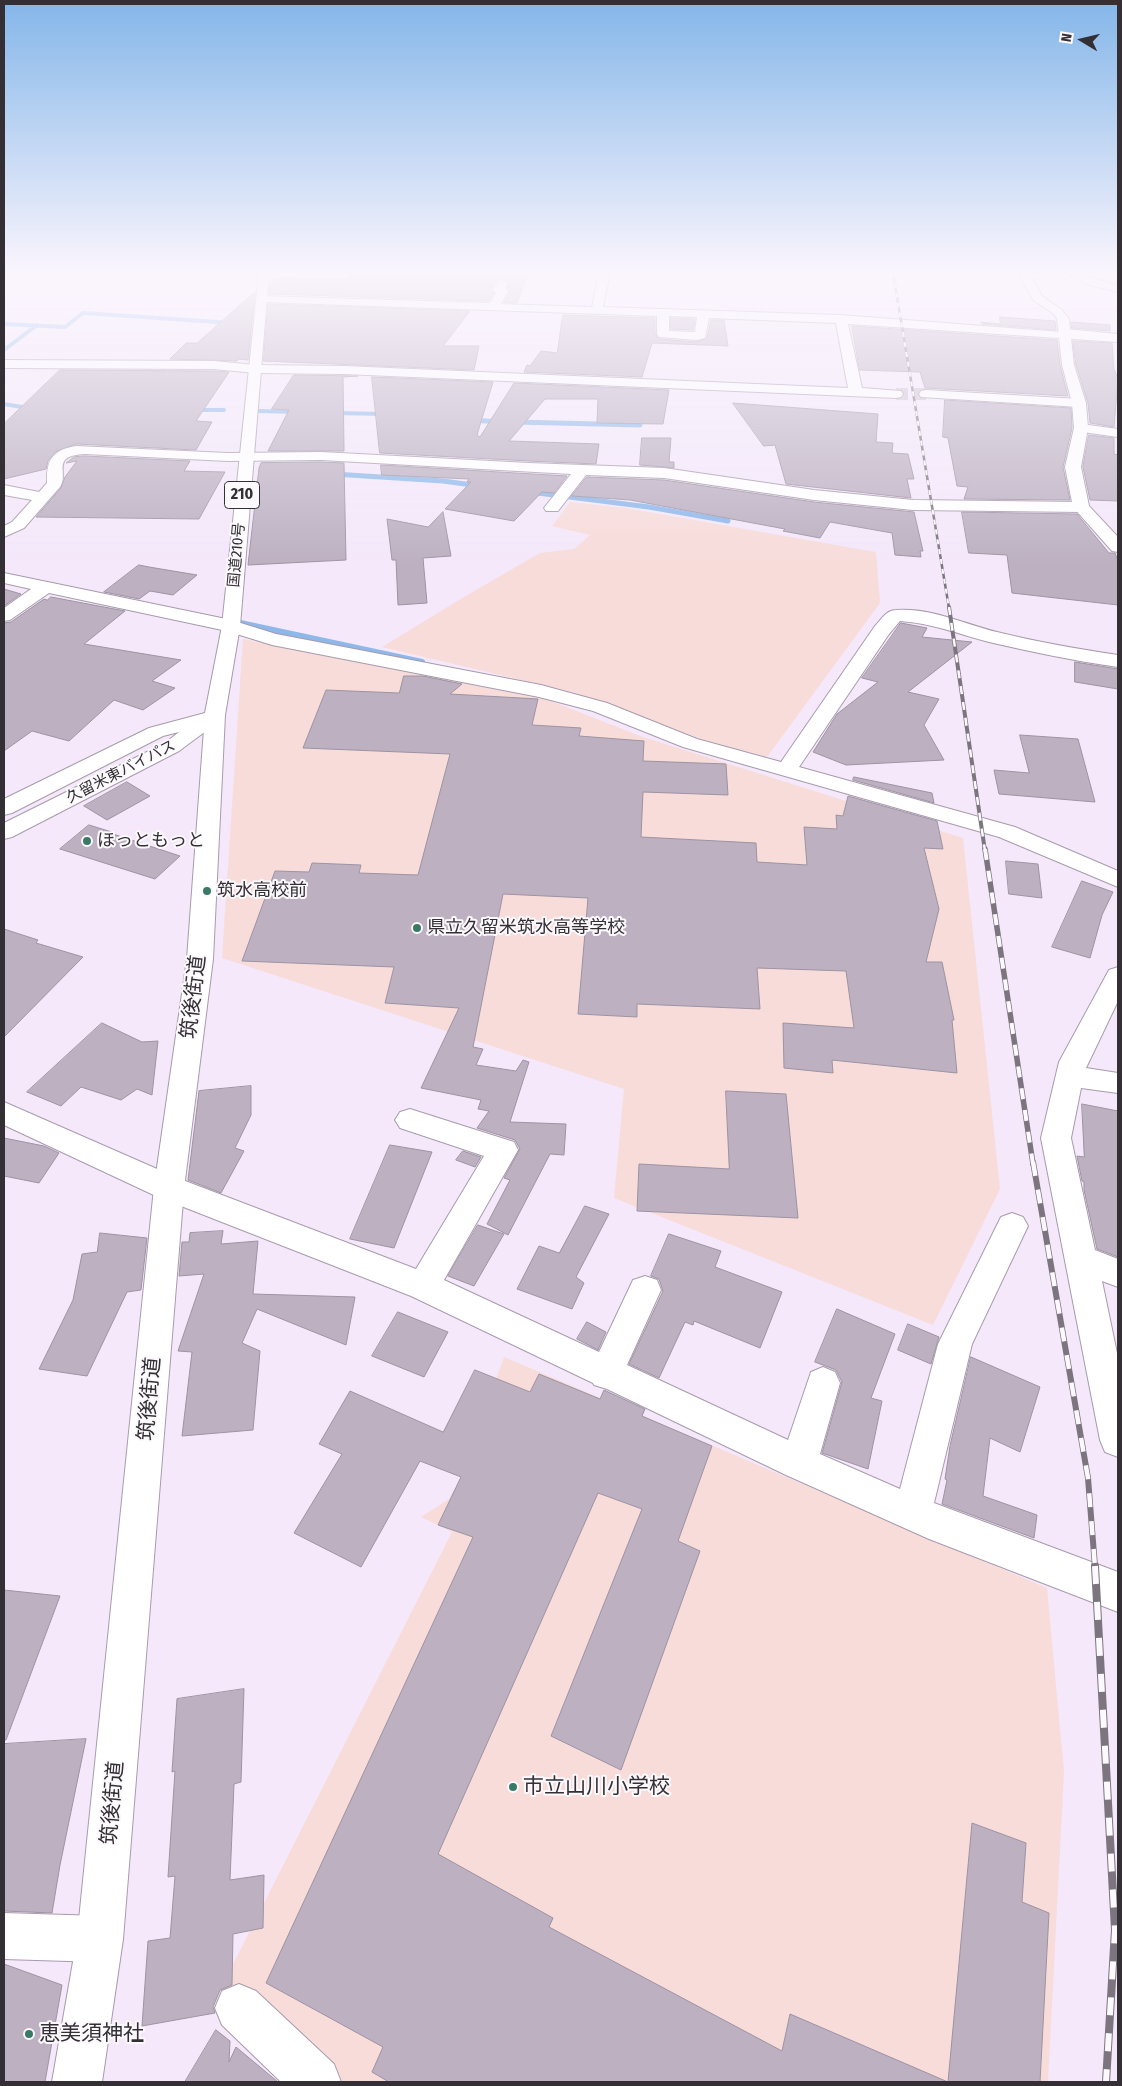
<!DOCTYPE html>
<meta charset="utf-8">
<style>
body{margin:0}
#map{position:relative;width:1122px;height:2086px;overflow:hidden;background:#f4e8fa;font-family:"Fira Sans Condensed",sans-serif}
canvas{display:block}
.frame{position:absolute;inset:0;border:5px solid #332f35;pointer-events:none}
.north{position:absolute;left:1057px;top:15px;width:50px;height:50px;-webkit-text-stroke:4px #fcf9fd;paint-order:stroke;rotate:279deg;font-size:14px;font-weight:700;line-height:20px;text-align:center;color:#332f35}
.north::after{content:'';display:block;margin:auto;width:18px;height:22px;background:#332f35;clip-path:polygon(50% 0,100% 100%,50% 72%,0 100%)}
</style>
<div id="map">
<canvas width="1122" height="2086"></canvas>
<div class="frame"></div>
<div class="north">N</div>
</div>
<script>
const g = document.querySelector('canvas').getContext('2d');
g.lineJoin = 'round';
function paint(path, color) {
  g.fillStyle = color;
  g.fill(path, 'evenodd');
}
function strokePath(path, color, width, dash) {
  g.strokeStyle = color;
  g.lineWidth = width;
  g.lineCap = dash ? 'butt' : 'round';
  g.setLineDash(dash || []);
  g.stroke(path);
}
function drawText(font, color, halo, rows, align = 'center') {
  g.font = font + ' "Fira Sans Condensed","Noto Sans JP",sans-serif';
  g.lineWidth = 4;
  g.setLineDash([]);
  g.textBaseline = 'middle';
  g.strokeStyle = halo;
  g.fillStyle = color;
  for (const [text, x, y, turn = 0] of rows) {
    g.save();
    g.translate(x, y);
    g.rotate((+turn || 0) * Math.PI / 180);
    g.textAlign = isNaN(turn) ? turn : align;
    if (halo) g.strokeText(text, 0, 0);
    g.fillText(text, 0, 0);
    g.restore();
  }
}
const education = new Path2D(`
 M570,502L626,508L876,552L880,603L767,757L704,740L572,692L382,647L464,597L540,553L574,549L590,535L552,526Z
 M243,639L548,700L643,737L963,838L1000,1189L933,1325L614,1198L624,1089L222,958Z
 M504,1357L1047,1588L1064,1772L1048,2082H316L220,1990L452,1532L421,1517L449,1499L464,1471Z`);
const streamFar2 = new Path2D(`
 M4,324L65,327L83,313L232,323
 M4,350L37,325
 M4,404L34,409
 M192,410H224
 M259,411L300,412
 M333,413L387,414`);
const streamFar1 = new Path2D(`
 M470,420L502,422
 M515,422L640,425
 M334,474L443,481L480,486
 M530,492L649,507L728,521`);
const stream = new Path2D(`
 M231,621L422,662`);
const building = new Path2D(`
 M351,273H528L517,303L504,302L510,292L507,288L510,282L502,278L496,280L491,289L494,293L489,301L269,294L270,285L274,278L348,279Z
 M255,292L248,360L238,359L237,361L170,359L186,343H197Z
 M268,304L470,311L443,346H479L474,370L264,361Z
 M563,315L655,318V334L659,339L697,342L707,338L711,320H724L728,346L652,343L642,377L524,372L527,365L530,366L541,351L557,353Z
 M1000,317L1055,321L1056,330L982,324L981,322L1000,324Z
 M671,318L695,319L693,330L671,329Z
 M1071,322L1110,325V331L1072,328Z
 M852,326L1057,340L1060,365L1068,396L925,388L920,372L860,370Z
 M1073,341L1112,343L1114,369L1118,379L1114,427L1090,423L1088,403L1076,365Z
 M60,370L214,371L229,372L196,421L212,422L196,450L76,444L55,452L48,461L46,469L4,479V424Z
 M294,375L358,376L343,377L344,451H268L289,410L272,409Z
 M372,377L493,382L477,435L480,437L514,383L669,390L663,424L597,423L598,399H545L509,441L599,444L596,464L529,461L380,453Z
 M945,400L1071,408L1072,428L1063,467L1070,500L964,499L968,487L957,486L948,438L943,437Z
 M733,403L878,414L876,442L893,443L892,453L908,454L914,479H907L911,498L786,484L775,445L764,446Z
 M1089,435L1114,438V454L1118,455V501L1090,500L1083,467Z
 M642,438H671L669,462H674V468L640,465Z
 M85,456L190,461L184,471L225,472L199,519L36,517L61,488L65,477L77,461L66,463L74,457Z
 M321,462L344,463L346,560L248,565L259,468L261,463Z
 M381,465L567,476L554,493L542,492L514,521L445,509L471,482H467L469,479L382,475Z
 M587,477L664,480L814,502L914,512L923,551H920L921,557L895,555L892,533L830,522L820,538L783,531L785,529L630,500L572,496Z
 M443,512L451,556L423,558L427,603L398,605L396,560H392L387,519L428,527Z
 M962,512L1077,514L1109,553H1115L1118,561V605L1012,593L1007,555L969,553Z
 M139,565L149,567L197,575L173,595L150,591L139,599L104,592Z
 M4,589L21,594L4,606Z
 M51,597L125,611L84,644L181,660L152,681L175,688L143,710L114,700L69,741L32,731L4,751V623L11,622L44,599L47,600Z
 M901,623L927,628L922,637L972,642L908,692L939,699L924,725L944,760L846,765L813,752L837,714L878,682L862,678Z
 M1075,662L1118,669V689L1075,682Z
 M404,676H423L462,684L450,694L538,699L532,725L581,728L579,736L644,741L643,761L726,764L728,795L643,792L641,837L756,843L757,862L807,865L804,827L837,829L836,815L843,816L848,796L937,821L943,849L924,848L939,909L926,962H942L954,1020H952L957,1073L832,1060L833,1073L784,1068L783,1023L854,1028L846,971L757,968L760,1009L637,1004V1017L578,1014L588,898L503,894L473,1047L483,1049L476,1065L516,1071L523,1060L529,1062L510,1122L566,1124L564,1155L550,1154L508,1235L487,1224L510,1180L504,1178L520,1149L515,1140L477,1128L489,1111L478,1109L481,1100L421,1088L459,1008L385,1003L394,967L242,961L275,871L309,872L312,863L361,865L359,873L418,875L450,754L303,748L326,690L399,693Z
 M1020,735L1078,739L1095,802L999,794L994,770L1029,773Z
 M854,777L932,793L934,803L853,780Z
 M127,782L150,796L107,820L84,806Z
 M89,825L115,833L113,834L180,856L155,879L60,849Z
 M1006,861L1038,864L1042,898L1009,894Z
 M1082,881L1113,892L1102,915L1090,958L1052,947Z
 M4,929L38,940L36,943L83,957L4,1037Z
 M102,1023L142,1042L158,1041L152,1095L137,1089L121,1100L81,1087L61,1106L27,1092Z
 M251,1086V1115L235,1148L244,1151L221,1193L188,1180L199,1091Z
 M726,1091L786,1094L798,1218L637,1211L639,1164L729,1169Z
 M1082,1104L1118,1111V1257L1097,1249L1084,1190V1182L1082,1181L1077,1156L1084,1157Z
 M4,1138L44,1146L59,1153L39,1183L4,1176Z
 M390,1145L432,1152L394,1248L350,1239Z
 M463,1151L481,1157L475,1167L456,1160Z
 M585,1206L609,1214L576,1277L584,1283L572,1309L517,1289L539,1246L559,1253Z
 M478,1225L504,1234L474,1286L448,1276Z
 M223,1231L221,1244L258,1241L253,1294L355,1297L346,1345L257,1309L242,1343L260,1351L253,1430L182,1436L192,1352L178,1351L204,1274L179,1276L182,1242H189L190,1233Z
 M100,1233L147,1238L141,1290L127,1292L87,1376L39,1369L73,1300L82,1254L97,1252Z
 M669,1234L721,1251L715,1267L782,1292L760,1348L694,1321L693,1325L685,1322L659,1378L629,1364L663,1291L659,1279L651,1276Z
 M837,1309L895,1334L871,1398L882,1401L868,1469L822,1453L842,1382L836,1370L815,1362Z
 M398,1312L448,1332L424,1377L372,1356Z
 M587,1322L606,1332L598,1350L577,1339Z
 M908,1324L939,1337L931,1364L898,1350Z
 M971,1357L1040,1387L1020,1452L990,1438L983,1496L1037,1515L1034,1538L942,1504L947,1480L945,1479L950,1446Z
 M475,1370L530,1392L539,1374L600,1399L604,1390L606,1391L645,1409L642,1416L712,1446L678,1541L700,1551L621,1770L551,1736L642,1509L598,1493L438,1854L553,1918L549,1927L782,2051L790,2014L948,2082L972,1823L1026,1843L1022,1902L1049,1913L1040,2082H389L372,2072L383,2047L266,1983L473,1537L438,1525L461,1477L420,1461L361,1567L294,1533L342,1454L319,1444L350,1391L443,1432Z
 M4,1590L60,1596L6,1740H4Z
 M244,1689L241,1782L234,1784L230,1880L264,1875L263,1928L233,1934L232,1985L220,1990L213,2007L215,2013L142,2026L148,1941L170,1938L175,1876L168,1877L175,1771L172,1772L177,1699Z
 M86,1739L60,1865L52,1913L4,1911V1744Z
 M4,1964L62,1985L45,2082H4Z
 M216,2030L230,2041L229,2062L236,2047L278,2082H185Z`);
const minorTunnel = new Path2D(`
 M896,394H926`);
const minor = new Path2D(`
 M599,273H610L603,307L841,315L1061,332L1066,329L1118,334V342L848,324L862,388L901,391L903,394L901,397L896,398L344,374L255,373L214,369L4,368V360L214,361L255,365L344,366L848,388L836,323L709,318L705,338L697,340L659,337L657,334V316L261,302L255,299L261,296L490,303L496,293L493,290L498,281L502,280L508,283L505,288L508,291L501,304L592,307ZM669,316L697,317L695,332L669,331Z
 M926,390L1079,399L1086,403L1079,407L921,397L919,394L921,391Z
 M1081,424L1118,429V437L1076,431L1074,428L1076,425Z
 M76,446L228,453L321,452L529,463L664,468L814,490L913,500L1081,502L1087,504L1089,507L1087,510L1081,512L913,510L814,500L664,478L586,475L558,511H546L544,508L571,474L321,460L228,461L85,454C49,456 70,473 60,487L24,528L4,537V526L12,522L32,500L4,495V485L39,492L47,483C46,459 53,450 76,446Z
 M4,573L231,620L276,634L541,685L607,703L697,739L781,762L875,626C881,620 886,610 896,610C930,607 964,624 997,632C1037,642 1078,649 1118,655V667C1075,661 1032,652 989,642C959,634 931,623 900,621L889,634L799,767L1015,827L1118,871V887L999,837L683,747L593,711L539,697L272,645L227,631L49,593L10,620L4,621V608L31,589L4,583Z
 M1118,967V1001L1086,1068L1118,1073V1093L1081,1088L1071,1138L1095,1250L1118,1259V1287L1102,1281L1118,1358V1457L1105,1452L1100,1440L1041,1138L1059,1062L1109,970Z
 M4,1102L180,1179L416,1269L484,1156L400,1128L395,1120L400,1112L410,1109L514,1142L518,1150L444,1280L599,1352L633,1280L645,1276L657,1280L661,1290L627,1365L788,1440L811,1372L823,1367L835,1372L840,1383L820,1454L900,1489L938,1344L1001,1217L1012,1213L1023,1217L1028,1226L972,1344L934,1503L1118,1572V1612L929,1539L786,1475L607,1389L594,1385L593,1383L411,1296L158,1197L4,1125Z
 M4,1913L100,1916L117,1922L123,1939L117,1956L100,1962L4,1959Z
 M239,1984L256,1991L334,2064L341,2082H281L222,2025L215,2008L222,1991Z`);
const tertiary = new Path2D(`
 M1065,273C1083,273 1100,281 1118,286V292L1089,285Z
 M215,709L222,711L225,715L213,959L184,1188L123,1939L102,2082H52L77,1939L154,1188L187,959L205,715L208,711Z`);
const primary = new Path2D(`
 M1018,273H1029L1042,296L1062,310L1069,319L1074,365L1086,403L1088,428L1081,467L1089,506L1118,537V552L1112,551L1073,507L1065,467L1074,428L1072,403L1062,365L1057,319L1054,314L1033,300Z`);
const trunk = new Path2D(`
 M259,273H269L240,626L225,715L222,719L179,751L12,837L4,839V823L165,743L179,732L163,736L12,813L4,815V799L149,728L205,713L222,626Z`);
const railFar4 = new Path2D(`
 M893,273L949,608`);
const railFar3 = new Path2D(`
 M949,607L985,851`);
const railFar2 = new Path2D(`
 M985,849L1033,1164`);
const railFar1 = new Path2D(`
 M1033,1162L1088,1478L1095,1567`);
const rail = new Path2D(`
 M1095,1566L1115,1930L1106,2082`);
const markers = [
 [87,841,5,"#397966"],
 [207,891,5,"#397966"],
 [417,928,5,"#397966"],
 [513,1787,5,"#397966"],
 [29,2034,5,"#397966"]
];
const farStreetnames = [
 ["国道210号",237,555,-85],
 ["久留米東バイパス",121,772,-27]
];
const shields = [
 [242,495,35]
];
const shieldNames = [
 ["210",242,495]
];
const poiNames = [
 ["ほっともっと",97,841],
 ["筑水高校前",217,891],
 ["県立久留米筑水高等学校",427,928]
];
const nearStreetnames = [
 ["筑後街道",194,997,-83],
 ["筑後街道",150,1399,-85],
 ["筑後街道",113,1803,-85]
];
const nearPoinames = [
 ["市立山川小学校",523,1787],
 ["恵美須神社",39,2034]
];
paint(education, '#f7dcda');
strokePath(streamFar2, '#8eb8ea', 4);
strokePath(streamFar1, '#8eb8ea', 5);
strokePath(stream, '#8eb8ea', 6);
paint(building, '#bcb0c1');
strokePath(building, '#9e93a3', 1);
strokePath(minorTunnel, '#cdc3d3', 12, [12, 6]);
strokePath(minor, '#a79bac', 2);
strokePath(tertiary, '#a79bac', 2);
strokePath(primary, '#a79bac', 2);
strokePath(trunk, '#a79bac', 2);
paint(minor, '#fff');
paint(tertiary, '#fff');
paint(primary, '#fff');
paint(trunk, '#fff');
strokePath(railFar4, '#7c757f', 2.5);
strokePath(railFar3, '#7c757f', 4);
strokePath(railFar2, '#7c757f', 5.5);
strokePath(railFar1, '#7c757f', 6);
strokePath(rail, '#7c757f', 8);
strokePath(railFar4, '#fcf9fd', 2, [5]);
strokePath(railFar3, '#fcf9fd', 2.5, [8]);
strokePath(railFar2, '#fcf9fd', 4, [11]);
strokePath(railFar1, '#fcf9fd', 4.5, [14]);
strokePath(rail, '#fcf9fd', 6, [18]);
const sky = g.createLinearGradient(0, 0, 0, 565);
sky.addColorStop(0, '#84b6e9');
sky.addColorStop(0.48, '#faf5fd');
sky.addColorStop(1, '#faf5fd00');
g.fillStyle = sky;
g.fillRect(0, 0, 1122, 565);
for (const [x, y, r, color] of markers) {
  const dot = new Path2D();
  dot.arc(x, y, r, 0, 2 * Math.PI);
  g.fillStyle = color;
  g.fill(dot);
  strokePath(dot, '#fcf9fd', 2);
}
drawText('15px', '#332f35', '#fcf9fd', farStreetnames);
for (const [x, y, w] of shields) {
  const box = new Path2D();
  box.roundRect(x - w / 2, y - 13.5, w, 27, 4);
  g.fillStyle = '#fcf9fd';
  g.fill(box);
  strokePath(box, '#332f35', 1);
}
drawText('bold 16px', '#332f35', null, shieldNames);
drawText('18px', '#332f35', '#fcf9fd', poiNames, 'left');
drawText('21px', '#332f35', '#fcf9fd', nearStreetnames);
drawText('21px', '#332f35', '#fcf9fd', nearPoinames, 'left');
</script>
